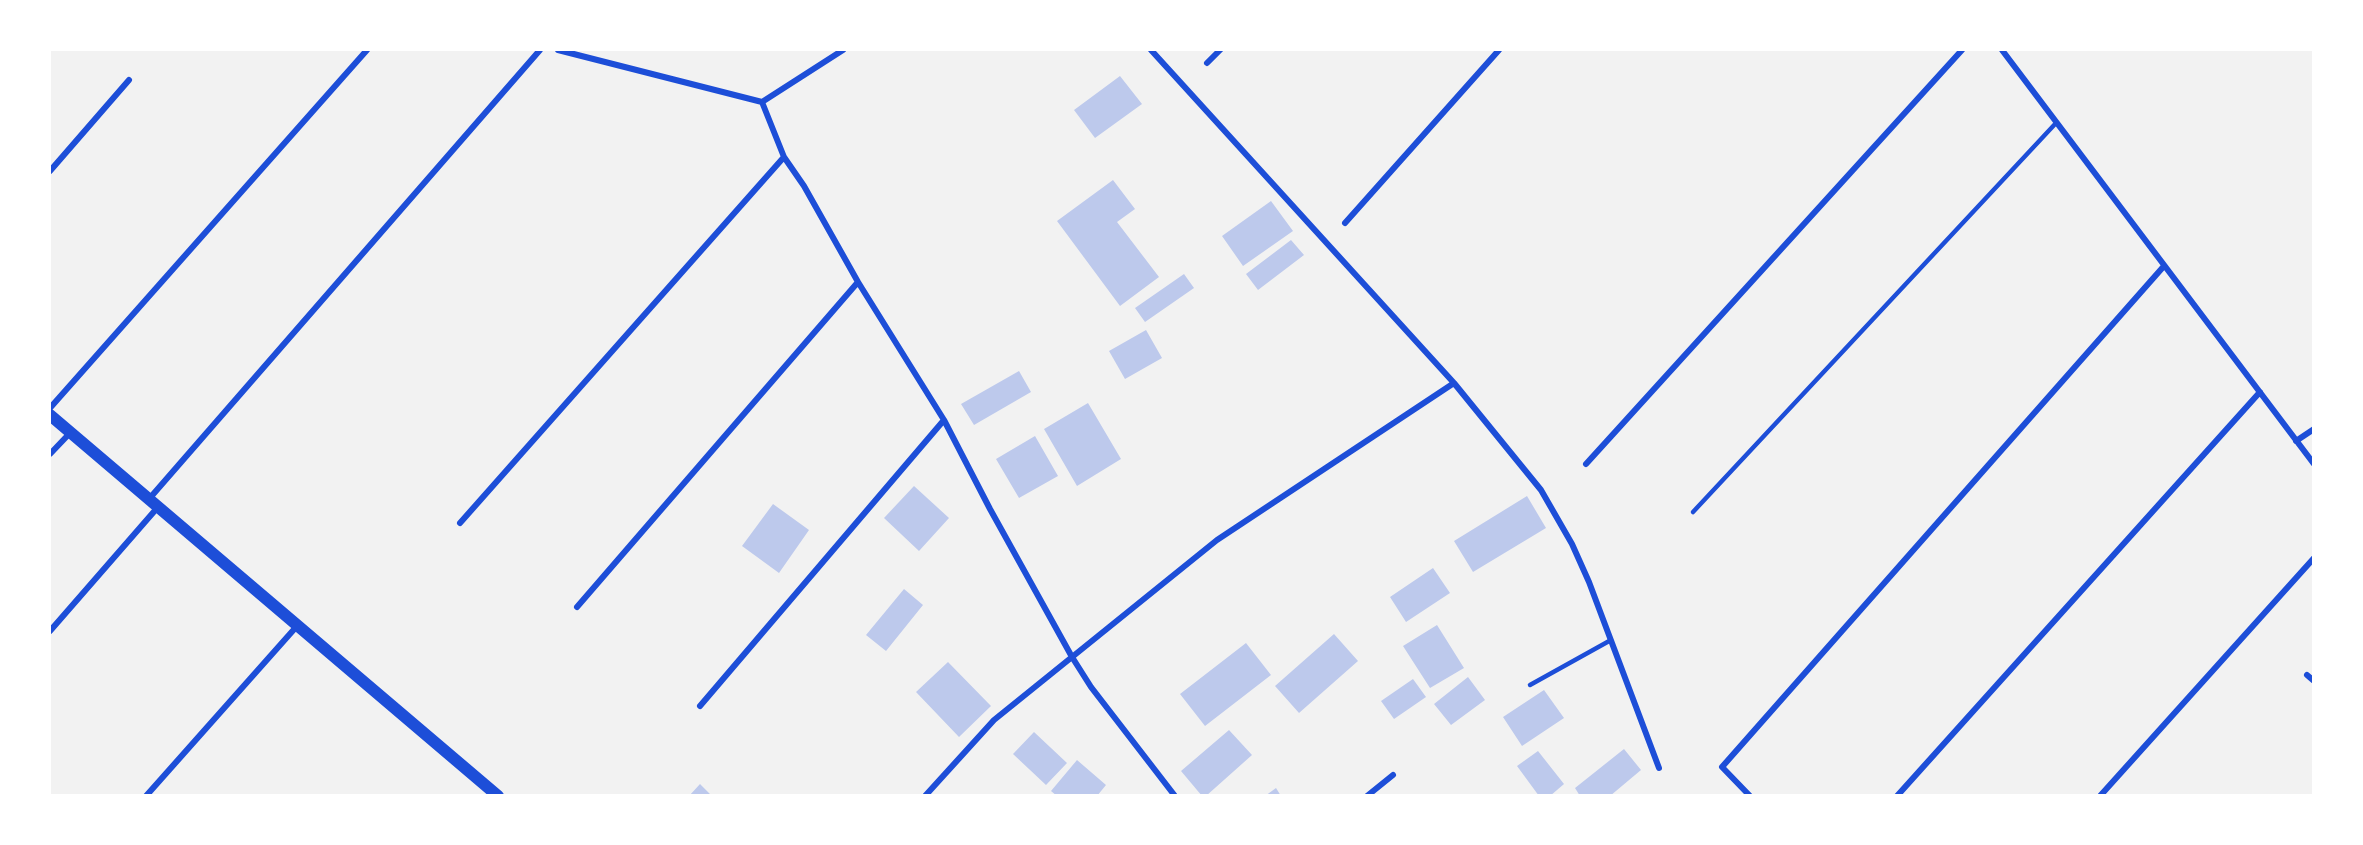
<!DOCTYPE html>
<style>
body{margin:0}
#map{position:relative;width:2363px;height:845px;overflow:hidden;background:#f2f2f2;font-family:"Roboto Serif",serif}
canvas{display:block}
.frame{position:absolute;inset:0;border:51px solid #fff;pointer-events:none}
</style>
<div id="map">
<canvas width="2363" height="845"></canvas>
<div class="frame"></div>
</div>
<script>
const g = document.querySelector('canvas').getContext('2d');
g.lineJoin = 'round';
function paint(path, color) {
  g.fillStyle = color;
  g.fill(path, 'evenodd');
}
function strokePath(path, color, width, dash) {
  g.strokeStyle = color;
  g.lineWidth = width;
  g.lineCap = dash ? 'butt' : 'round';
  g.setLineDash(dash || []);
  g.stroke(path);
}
const building = new Path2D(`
 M1120,76L1142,104L1095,138L1074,110Z
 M1113,180L1135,209L1117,222L1159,277L1120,306L1057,221Z
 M1271,201L1293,231L1243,266L1222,236Z
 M1291,240L1304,255L1258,290L1246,274Z
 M1184,274L1194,288L1145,322L1135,308Z
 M1146,330L1162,358L1125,379L1109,351Z
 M1019,371L1031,392L974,425L961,404Z
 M1088,403L1121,459L1077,486L1044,429Z
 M1035,436L1058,476L1019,498L996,459Z
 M914,486L949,518L919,551L884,518Z
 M1527,496L1546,528L1473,572L1454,541Z
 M773,504L809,530L779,573L742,546Z
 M1433,568L1450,593L1406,622L1390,597Z
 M904,589L923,605L886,651L866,635Z
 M1437,625L1464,668L1430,688L1403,646Z
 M1334,634L1358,661L1299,713L1275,686Z
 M1246,643L1271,675L1205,726L1180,694Z
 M948,662L991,706L959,737L916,692Z
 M1468,677L1485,700L1451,725L1434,704Z
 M1413,679L1426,697L1394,719L1381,701Z
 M1544,690L1564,718L1522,746L1503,717Z
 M1229,730L1252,755L1206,796H1202L1181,771Z
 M1034,732L1067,763L1046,785L1013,754Z
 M1624,749L1641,770L1610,796H1580L1575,788Z
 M1538,751L1564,784L1550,796H1539L1517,766Z
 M1077,760L1106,785L1097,796H1057L1051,791Z
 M700,784L712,796H689Z
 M1276,788L1281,796H1265Z`);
const service = new Path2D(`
 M1693,512L2056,123
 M1530,685L1611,640`);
const minor = new Path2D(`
 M558,50L762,102L843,50
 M1151,50L1454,383L1541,490L1572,544L1589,582L1659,768
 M2002,50L2314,464
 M1207,63L1220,50
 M762,102L784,157L804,186L858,282L944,420L990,509L1072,657L1091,687L1175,796
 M50,171L129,80
 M1345,223L1499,50
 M50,408L367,50
 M2296,441L2314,429
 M50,454L70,433
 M1586,464L1962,50
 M149,499L540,50
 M460,523L784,157
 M577,607L858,282
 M50,631L158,507
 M2307,675L2314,681
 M700,706L944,420
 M146,796L297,626
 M925,796L994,720L1217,540L1454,383
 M1367,796L1393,775
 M1750,796L1722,767L2164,266
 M1897,796L2260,392
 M2100,796L2314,558`);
const secondary = new Path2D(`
 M50,415L498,796`);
paint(building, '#bdc9ec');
strokePath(service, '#1d4ed8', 4.5);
strokePath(minor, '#1d4ed8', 6);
strokePath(secondary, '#1d4ed8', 12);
</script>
